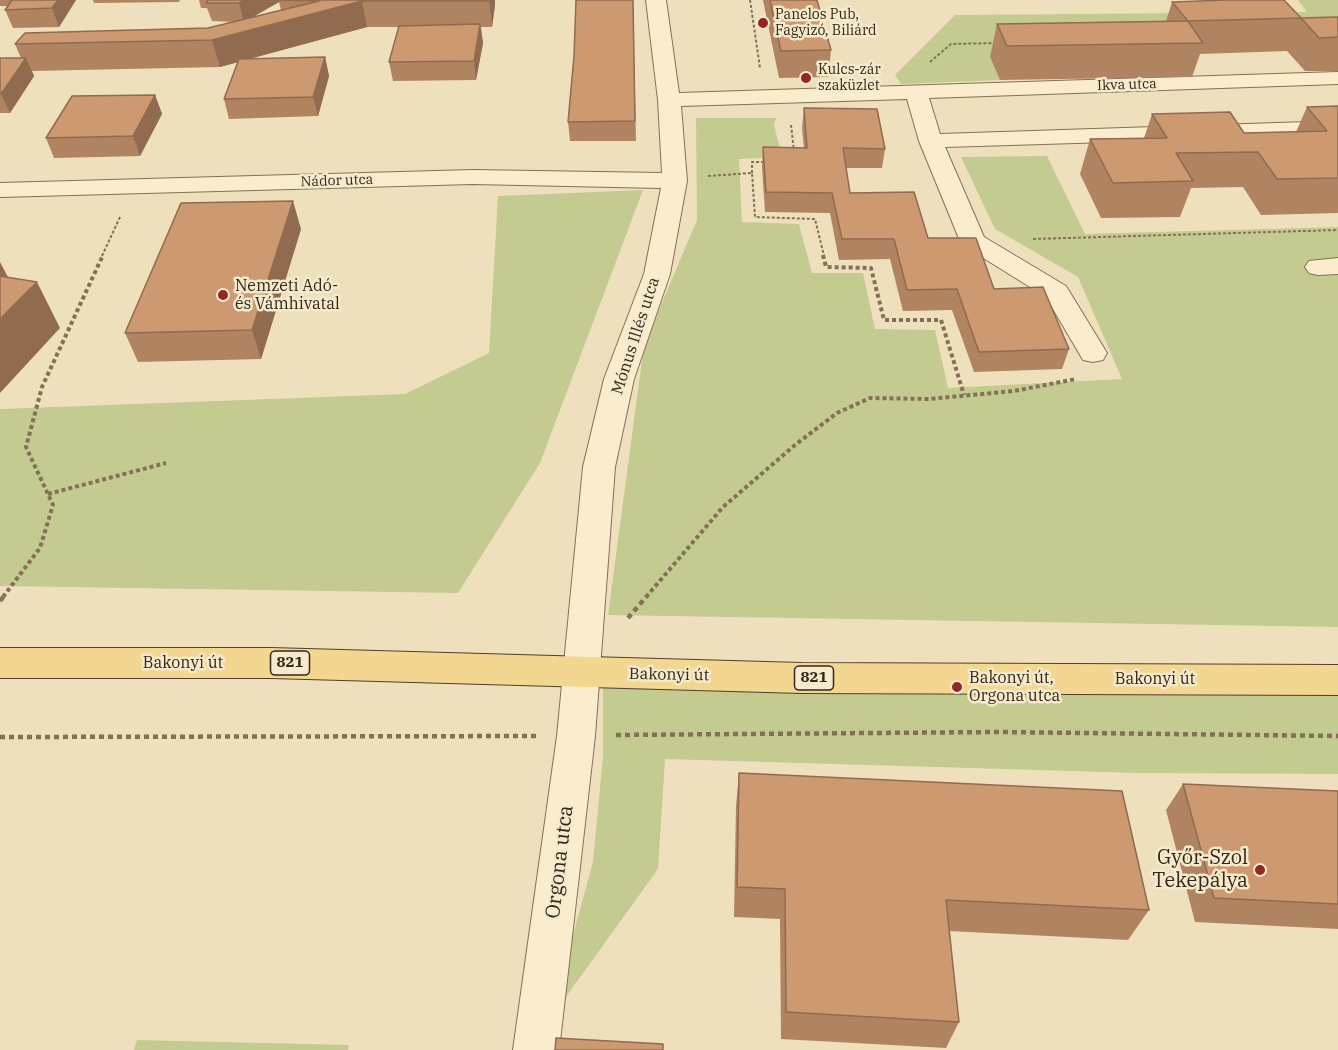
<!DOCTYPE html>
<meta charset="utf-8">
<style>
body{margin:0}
canvas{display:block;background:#eee0bc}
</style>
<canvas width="1338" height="1050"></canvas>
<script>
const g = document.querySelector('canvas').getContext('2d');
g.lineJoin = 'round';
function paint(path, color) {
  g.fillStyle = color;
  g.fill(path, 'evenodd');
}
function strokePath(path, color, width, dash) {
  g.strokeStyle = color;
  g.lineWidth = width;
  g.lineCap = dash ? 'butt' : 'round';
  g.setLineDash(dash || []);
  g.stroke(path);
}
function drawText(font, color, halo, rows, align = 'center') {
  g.font = font + ' "IBM Plex Serif",serif';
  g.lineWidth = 5;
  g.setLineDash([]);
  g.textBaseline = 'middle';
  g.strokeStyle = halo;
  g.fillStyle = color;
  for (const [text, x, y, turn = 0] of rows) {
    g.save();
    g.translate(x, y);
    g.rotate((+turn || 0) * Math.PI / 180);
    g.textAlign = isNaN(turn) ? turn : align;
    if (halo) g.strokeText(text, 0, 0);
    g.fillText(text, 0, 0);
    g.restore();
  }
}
const green = new Path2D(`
 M1298,0H1338V49L1287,51L1269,31L990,57L1000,80L901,84L895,75L955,15L1307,12Z
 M696,118H776L774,125L782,157L739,159L742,222L799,224L812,273H863L875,329L935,330L948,388L1122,379L1078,277L995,229L961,157L1047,156L1085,234L1338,227V627L608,615L644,345L697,220Z
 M643,190L540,463L458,593L0,586V409L405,394L489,353L498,196Z
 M603,685H1338V774L1139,773L665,759L658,869L550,1019L593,862L603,757Z
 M137,1040L349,1045L348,1050H134Z`);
const pathFar2 = new Path2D(`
 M750,0L760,68
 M930,62L951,44L997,43
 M791,125L794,151
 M752,173V162H767
 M708,176L752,173L755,217L815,219L824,256
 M1033,239L1338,230
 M102,256L120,217`);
const pathFar1 = new Path2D(`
 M823,255L826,267L871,268L884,320H941L964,395
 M48,494L166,463
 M3,597L40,548L53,505L26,447L42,387L103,255
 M646,597L723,507L795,445L837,413L870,398L929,399L1014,391L1076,379`);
const path = new Path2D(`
 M0,601L4,596
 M628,618L647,596
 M616,735L998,732L1338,736
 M0,737L536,736`);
const minor = new Path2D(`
 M646,0H666L679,93L1338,72V84L929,98L940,134L1338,121V135L945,147L984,237L1066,286L1107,353L1103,360L1093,362L1083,360L1046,297L964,246L960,241L919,141L907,99L681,106L687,181L670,274L634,379L615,467L595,736L559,1050H513L557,736L583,467L604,379L644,274L661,188L473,184L0,197V183L473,170L662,173L658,100Z
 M1338,258V274L1318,275L1309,273L1305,267L1309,261Z`);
const primary = new Path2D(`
 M0,648H271L802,663L1338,665V695L802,693L271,678H0Z`);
const wall = new Path2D(`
 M0,0H76L59,27L13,28L5,10L8,6H0Z
 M93,0H180L179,2L94,3Z
 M199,0H495V5L492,27H481L483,43L476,80L393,81L389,62L399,27H367L248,59L325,57L329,76L318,116L229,119L224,99L238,62L220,67L32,71L34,76L10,113H0V58H21L15,44L208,28L235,22L212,21L207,8H201ZM279,2L281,10L251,18Z
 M633,0L636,141H570L568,122L574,56Z
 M763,0H817L831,50L828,77L779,78Z
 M1172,2L1301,18L1287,51L1200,54L1192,77L1000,80L990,57L997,24L1166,21Z
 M1338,17V71H1305L1287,51L1301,18Z
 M155,95L162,114L140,156L54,158L46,138Z
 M1338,106V213L1261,215L1243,187L1191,188L1180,217L1101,218L1080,174L1090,139L1144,138L1152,114L1244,133L1296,132L1307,107Z
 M804,108L885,149L882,168H846L850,193L928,238L994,289L1069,349L1062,369L974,372L952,310L903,311L890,259L839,260L830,213L765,212L762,167L763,147L804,148L802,128Z
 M301,229L261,359L138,362L125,333Z
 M739,773L1149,910L1128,940L949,931L959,1022L946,1048L781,1039L780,919L734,917L736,806Z
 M1183,784L1338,791V929L1195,922L1166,810Z`);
const shadedWall = new Path2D(`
 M58,0H76L59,27L52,8Z
 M245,0H282L279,1V2L244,22L239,3Z
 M489,0H495V5L492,27Z
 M362,1L367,27L220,67L212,40Z
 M480,24L483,43L476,80L474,61Z
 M325,57L329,76L318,116L313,97Z
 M26,58L34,76L10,113L1,94Z
 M155,95L162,114L140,156L133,136Z
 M293,201L301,229L261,359L252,330Z
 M0,262L10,281L0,291Z
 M37,282L60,328L0,393V319Z`);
const building = new Path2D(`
 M12,0H58L52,8L5,10Z
 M208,0H245L239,3H206Z
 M279,0H489V1H362L212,40L15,44L25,33L208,28L319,1Z
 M576,0H633L635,121L568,122L574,56Z
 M770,0H817L831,50L781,51Z
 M1226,0H1284L1301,18L1188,21L1172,2Z
 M1338,17V37L1319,38L1301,18Z
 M1188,21L1203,43L1007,46L997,24Z
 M480,24L474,61L389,62L399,26Z
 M325,57L313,97L224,99L239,59Z
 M0,58H26L1,94H0Z
 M155,95L133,136L46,138L72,96Z
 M1338,106V178L1277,179L1258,152L1176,153L1193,181L1113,183L1090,139L1167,138L1152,114L1230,112L1244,133L1327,131L1307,107Z
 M804,108L877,109L885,149L843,148L850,193L914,192L928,238H976L994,289L1043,287L1069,349L979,352L957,289L907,290L894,239H842L832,193L766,192L763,147L807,148Z
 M293,201L252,330L125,333L181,203Z
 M0,276L37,282L0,319Z
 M739,773L1122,791L1149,910L946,900L959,1022L786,1012L785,889L737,887Z
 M1183,784L1338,791V904L1214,898Z
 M556,1038L663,1044V1050H555Z`);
const markers = [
 [763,23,6,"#942725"],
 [806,78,6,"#942725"],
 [223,295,6,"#942725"],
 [957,687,6,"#942725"],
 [1260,870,6,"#942725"]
];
const farPoinames = [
 ["Panelos Pub,",775,15],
 ["Fagyizó, Biliárd",775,31],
 ["Kulcs-zár",818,70],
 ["szaküzlet",818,86]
];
const farStreetnames = [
 ["Ikva utca",1127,85,-2],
 ["Nádor utca",337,181,-2]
];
const shields = [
 [290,663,39],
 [814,678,39]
];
const shieldNames = [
 ["821",290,663],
 ["821",814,678]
];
const poiNames = [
 ["Nemzeti Adó-",235,286],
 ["és Vámhivatal",235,304],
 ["Bakonyi út,",969,678],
 ["Orgona utca",969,696]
];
const streetNames = [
 ["Mónus Illés utca",636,336,-72],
 ["Bakonyi út",183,663],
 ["Bakonyi út",669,675,1],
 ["Bakonyi út",1155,679]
];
const nearPoinames = [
 ["Győr-Szol",1248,858],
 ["Tekepálya",1248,881]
];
const nearStreetnames = [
 ["Orgona utca",560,862,-83]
];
paint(green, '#c3cb90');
strokePath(minor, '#857055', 2);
strokePath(primary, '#523e2a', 2);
strokePath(pathFar2, '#857055', 2, [3, 2]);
strokePath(pathFar1, '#857055', 4, [4, 3]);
strokePath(path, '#857055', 4.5, [5, 4]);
paint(minor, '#f9edce');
paint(primary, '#f3d791');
paint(wall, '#b08461');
paint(shadedWall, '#906b4f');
paint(building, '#cd9971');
strokePath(building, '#906b4f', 1.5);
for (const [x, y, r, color] of markers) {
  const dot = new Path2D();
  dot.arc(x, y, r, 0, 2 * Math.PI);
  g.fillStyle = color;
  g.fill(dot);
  strokePath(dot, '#f5eacb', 2);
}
drawText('14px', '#34271a', '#f5eacb', farPoinames, 'left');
drawText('14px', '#34271a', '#f5eacb', farStreetnames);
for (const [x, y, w] of shields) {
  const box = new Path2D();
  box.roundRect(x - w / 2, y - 12, w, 24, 4.5);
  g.fillStyle = '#f5eacb';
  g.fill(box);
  strokePath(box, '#34271a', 1.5);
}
drawText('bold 15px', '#34271a', null, shieldNames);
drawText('16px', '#34271a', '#f5eacb', poiNames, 'left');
drawText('16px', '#34271a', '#f5eacb', streetNames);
drawText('20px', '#34271a', '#f5eacb', nearPoinames, 'right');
drawText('20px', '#34271a', '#f5eacb', nearStreetnames);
</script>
